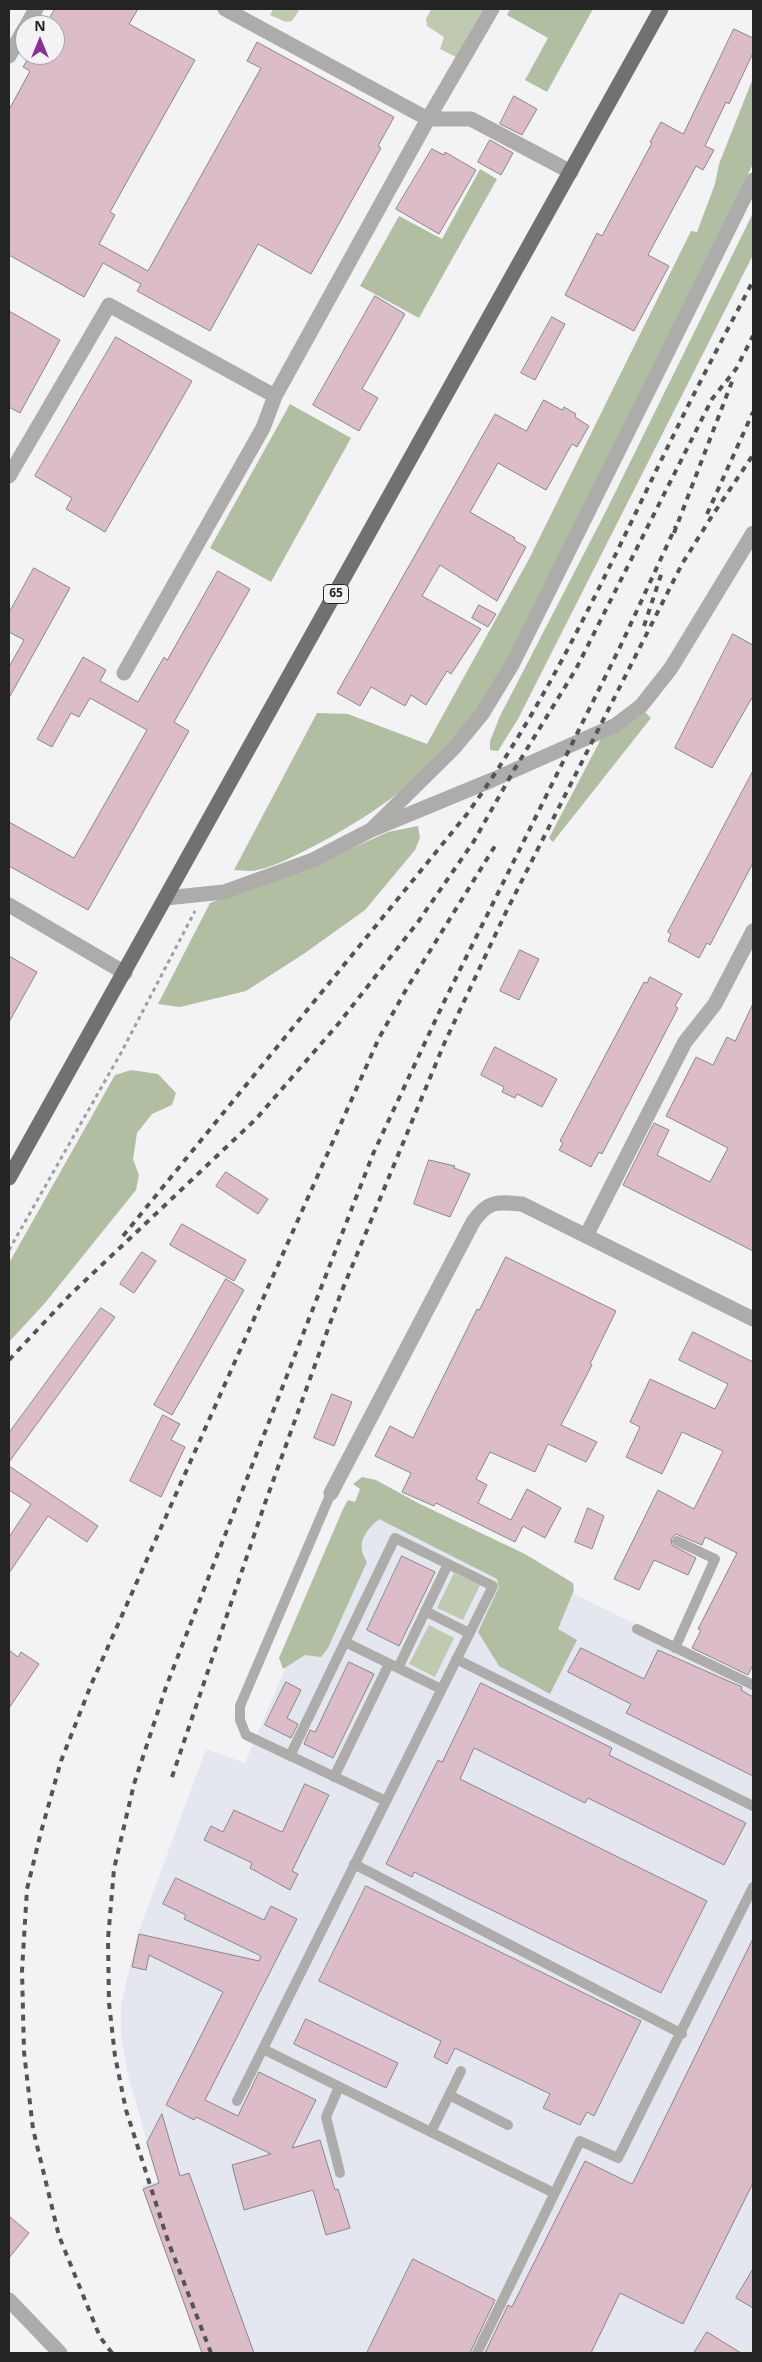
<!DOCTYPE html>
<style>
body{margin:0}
#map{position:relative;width:762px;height:2362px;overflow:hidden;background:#f3f3f5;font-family:"Open Sans",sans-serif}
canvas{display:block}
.frame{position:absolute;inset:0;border:10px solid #242425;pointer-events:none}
.north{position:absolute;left:15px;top:15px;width:50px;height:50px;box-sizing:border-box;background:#f3f3f5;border:1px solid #a0a0a2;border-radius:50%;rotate:0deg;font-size:14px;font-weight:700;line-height:20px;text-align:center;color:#242425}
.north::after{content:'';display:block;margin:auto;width:18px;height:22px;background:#8d2e97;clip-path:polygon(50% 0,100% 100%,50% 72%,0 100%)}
</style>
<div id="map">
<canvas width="762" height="2362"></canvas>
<div class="frame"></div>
<div class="north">N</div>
</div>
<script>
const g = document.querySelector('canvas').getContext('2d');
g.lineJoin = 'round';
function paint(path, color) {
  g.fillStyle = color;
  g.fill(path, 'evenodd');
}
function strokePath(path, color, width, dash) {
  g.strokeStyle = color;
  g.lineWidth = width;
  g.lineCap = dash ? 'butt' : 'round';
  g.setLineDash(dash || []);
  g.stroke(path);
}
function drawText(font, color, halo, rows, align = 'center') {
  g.font = font + ' "Open Sans",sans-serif';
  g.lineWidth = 4.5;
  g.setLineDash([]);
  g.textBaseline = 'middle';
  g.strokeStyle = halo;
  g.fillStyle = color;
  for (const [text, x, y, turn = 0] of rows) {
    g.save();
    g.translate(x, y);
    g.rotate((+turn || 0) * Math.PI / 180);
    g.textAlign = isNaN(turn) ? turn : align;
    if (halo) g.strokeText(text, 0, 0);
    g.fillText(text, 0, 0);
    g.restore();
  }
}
const built = new Path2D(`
 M362,1488L602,1608L753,1679V2353H202L142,2186L158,2181L128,2075L121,2036V2006L137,1936L206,1749L245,1763Z`);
const green = new Path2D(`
 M273,9H300L292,21L286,22L270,15Z
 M431,9H483L456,57L440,49L444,37L427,26L426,19Z
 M454,1573L480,1585L463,1620L437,1608Z
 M429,1625L454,1638L435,1677L409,1664Z`);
const forest = new Path2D(`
 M510,9H593L547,92L525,80L548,38L507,15Z
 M753,78V164L508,658C490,687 474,717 451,743C413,787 367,818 316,845C298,854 277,866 257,870C250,872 241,870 234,870L317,713L348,714L427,744L529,559L691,231L697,232L715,184L719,164Z
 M480,169L497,179L419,318L360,286L399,216L442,239Z
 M753,213V255L518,719L498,751L490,750V741L500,716L606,511Z
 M290,404L351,438L271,582L210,548Z
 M645,712L651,718L553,842L549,838L602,737L624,728Z
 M418,826L420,838L415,850L365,910L305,953L246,991L180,1007L158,1004L210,903L317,864L388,832Z
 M131,1070L158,1074L176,1093L172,1105L152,1114L137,1133L133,1159L139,1175L136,1190L45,1303L9,1342V1263L115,1075Z
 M362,1477L376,1480L420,1504L525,1554L573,1583L574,1590L558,1629L577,1640L550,1694L499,1666L478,1632L499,1587L497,1579L379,1519C365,1531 355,1544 367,1562L328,1648L321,1657L305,1655L283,1669L279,1658L343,1509L348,1500L355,1502L360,1489L353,1484Z`);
const building = new Path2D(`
 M55,9H138L129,24L195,60L110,212L115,215L99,244L148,271L261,68L247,61L257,42L394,117L378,146L381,148L311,274L258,244L210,331L137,291L141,284L103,263L84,297L9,255V110L30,71L23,67L30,55H55V25H46Z
 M734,29L753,38V53L729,104L726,102L705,146L714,150L703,170L696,166L648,255L669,266L634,331L565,295L597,233L602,236L652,143L650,142L661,122L683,134Z
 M514,96L537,109L522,135L500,124Z
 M490,140L513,153L501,175L478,162Z
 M432,149L444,155L445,152L476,170L439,234L396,209Z
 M375,296L405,314L362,389L378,398L359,431L313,405Z
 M9,311L60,340L20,413L9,407Z
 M552,317L565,324L535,380L521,373Z
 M116,337L192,381L105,532L66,509L72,498L35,476Z
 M544,400L562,410L564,407L576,414L575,417L589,426L577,447L572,444L546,490L498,463L470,512L515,538L514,540L526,547L497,601L440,565L422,596L481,629L451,674L447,671L426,705L411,695L405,706L371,687L360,706L337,693L495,414L526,431Z
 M34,568L70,588L9,698V667L24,640L9,632V613Z
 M218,571L250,589L174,722L189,731L88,910L9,866V822L74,858L147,730L90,698L79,717L71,713L52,747L37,739L83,657L106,670L100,681L138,702L164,657L167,660Z
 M479,605L496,614L488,627L472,618Z
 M733,634L753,645V696L712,768L675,748Z
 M753,771V863L710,945L707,943L699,958L668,941L671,934L668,932Z
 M520,950L539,959L519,1000L500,991Z
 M9,956L37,972L9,1022Z
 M650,977L682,994L675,1006L678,1008L602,1154L599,1152L591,1167L559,1150L563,1143L560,1141L644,982L647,983Z
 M753,1004V1251L623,1185L654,1123L669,1130L657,1155L710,1182L728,1148L666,1116L696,1057L713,1065L727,1037L735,1041Z
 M495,1047L557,1079L542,1107L517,1094L515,1098L502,1092L504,1087L481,1075Z
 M429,1160L455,1166L454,1168L470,1174L450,1217L414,1204Z
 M226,1172L268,1199L258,1214L216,1186Z
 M182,1224L246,1260L234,1281L170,1245Z
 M142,1252L156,1261L134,1293L120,1284Z
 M506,1257L616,1311L590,1364L592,1365L561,1425L597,1442L586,1462L548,1444L535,1472L490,1452L476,1479L487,1485L478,1503L511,1520L527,1489L561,1508L545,1538L523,1526L515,1542L436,1503L434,1506L402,1492L411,1473L375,1456L390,1426L413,1438L477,1309L479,1310Z
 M226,1279L244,1290L172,1415L154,1405Z
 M101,1308L115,1317L9,1462V1433Z
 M693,1332L753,1362V1665L748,1675L692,1648L701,1630L698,1629L737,1553L705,1537L702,1545L676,1534L671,1539L672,1545L696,1558L688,1575L654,1560L639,1590L614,1579L658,1490L694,1509L723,1451L682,1432L662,1474L626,1457L640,1427L630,1422L650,1379L715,1409L728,1384L679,1360Z
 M332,1394L352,1402L334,1446L314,1438Z
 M163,1415L180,1424L171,1440L185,1447L161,1497L130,1481Z
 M9,1466L98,1526L87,1542L48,1516L9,1573V1537L31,1504L9,1490Z
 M588,1508L604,1516L592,1549L575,1542Z
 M402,1556L435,1572L399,1646L367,1630Z
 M581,1648L644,1679L658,1650L742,1687L741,1690L753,1697V1776L626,1713L631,1704L568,1672Z
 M9,1650L18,1657L21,1652L39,1664L9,1708Z
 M349,1662L374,1674L333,1758L304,1744L310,1730L315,1732Z
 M286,1682L301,1690L287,1718L298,1724L291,1738L265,1725Z
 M481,1683L612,1748L609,1755L746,1823L724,1865L588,1798L585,1803L474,1748L460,1779L707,1901L661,1993L414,1872L412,1877L386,1864L438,1760L442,1762Z
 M305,1784L329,1795L292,1871L298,1874L290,1890L250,1868L252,1863L204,1840L211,1826L223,1832L234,1810L282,1832Z
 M176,1878L264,1920L271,1906L297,1919L205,2100L238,2116L259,2072L316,2100L292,2148L320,2140L335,2190L338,2189L350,2228L326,2235L313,2190L244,2210L232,2165L271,2154L196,2117L194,2120L166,2105L223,1992L149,1955L146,1970L132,1967L139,1934L259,1961L261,1956L184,1919L186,1915L163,1904Z
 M366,1886L641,2021L594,2116L587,2112L580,2125L543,2108L550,2094L455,2048L447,2064L434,2057L441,2041L319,1981Z
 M753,1939V2183L683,2324L620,2293L591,2353H485L508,2305L512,2307L585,2161L632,2184Z
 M306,2019L398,2063L386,2088L294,2044Z
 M162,2114L180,2176L189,2173L254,2353H202L143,2189L159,2183L147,2143Z
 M9,2216L29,2233L9,2258Z
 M413,2259L495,2300L470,2353H367Z
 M753,2269V2308L736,2298Z
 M707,2332L741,2353H694Z`);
const path = new Path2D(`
 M9,1250L122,1051L195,911`);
const service = new Path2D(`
 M331,1493L240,1706V1720L246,1735L386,1801
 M425,1611L469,1633
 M637,1629L753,1685
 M345,1642L441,1689
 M675,1648L715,1559L677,1541
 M456,1659L753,1806
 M398,1668L448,1564
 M334,1777L389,1664
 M354,1864L682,2034
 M263,2049L554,2193
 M339,2087L326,2117L340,2173
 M449,2095L508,2125
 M237,2101L493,1586L395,1538L290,1756
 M431,2132L461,2071
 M477,2353L580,2141L618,2158L753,1887`);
const minor = new Path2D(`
 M225,9L428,119H471L571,172
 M27,25L36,9
 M9,56L25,28
 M9,476L109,305L275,396L428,119L492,9
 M124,673L263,428L275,396
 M371,830L454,748L482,714L513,663L753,180
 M166,898L224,892L313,860L371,830L492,780L616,725L641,706L671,668L753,533
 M586,1236L685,1042L715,1004L753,931
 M331,1493L473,1222C488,1200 497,1202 522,1204L753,1319
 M9,2300L60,2353`);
const tertiary = new Path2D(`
 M9,905L125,973`);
const primary = new Path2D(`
 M9,1178L661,9`);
const rail = new Path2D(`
 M707,514L753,412
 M674,533L733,379
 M644,626L663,569
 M123,1236L467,814C554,694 613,557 678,426C702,377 728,329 753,281
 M9,1360L70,1295L256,1119L339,1023L418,922L474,841L514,770L576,669L712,399L736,369L753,336
 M172,1777L264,1506L341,1293L444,1044L506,912L682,564L712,516L753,455
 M112,2353L100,2337L59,2236L33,2129L24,2052L22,1971L27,1889L41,1832L61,1761L91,1685L379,1038L407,988L495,846
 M211,2353L168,2241L126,2110L115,2056L109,2003L108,1939L114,1869L134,1784L166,1687L373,1154L443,1004L621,645L676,526`);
const shields = [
 [336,594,25]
];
const shieldNames = [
 ["65",336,594]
];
paint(built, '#e4e7f0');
paint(green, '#c0cab1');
paint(forest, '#b2bea1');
paint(building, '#ddbcc9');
strokePath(building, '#898787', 1);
strokePath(path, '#9e9e9f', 3, [4, 4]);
strokePath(service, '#adacab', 10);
strokePath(minor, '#adacab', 15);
strokePath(tertiary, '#adacab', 15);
strokePath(primary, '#727170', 15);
strokePath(rail, '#545455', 4, [6, 6]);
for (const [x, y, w] of shields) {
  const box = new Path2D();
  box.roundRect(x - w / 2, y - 9.5, w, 19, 4);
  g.fillStyle = '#f3f3f5';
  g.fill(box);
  strokePath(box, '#242425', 1);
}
drawText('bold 12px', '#242425', null, shieldNames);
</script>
